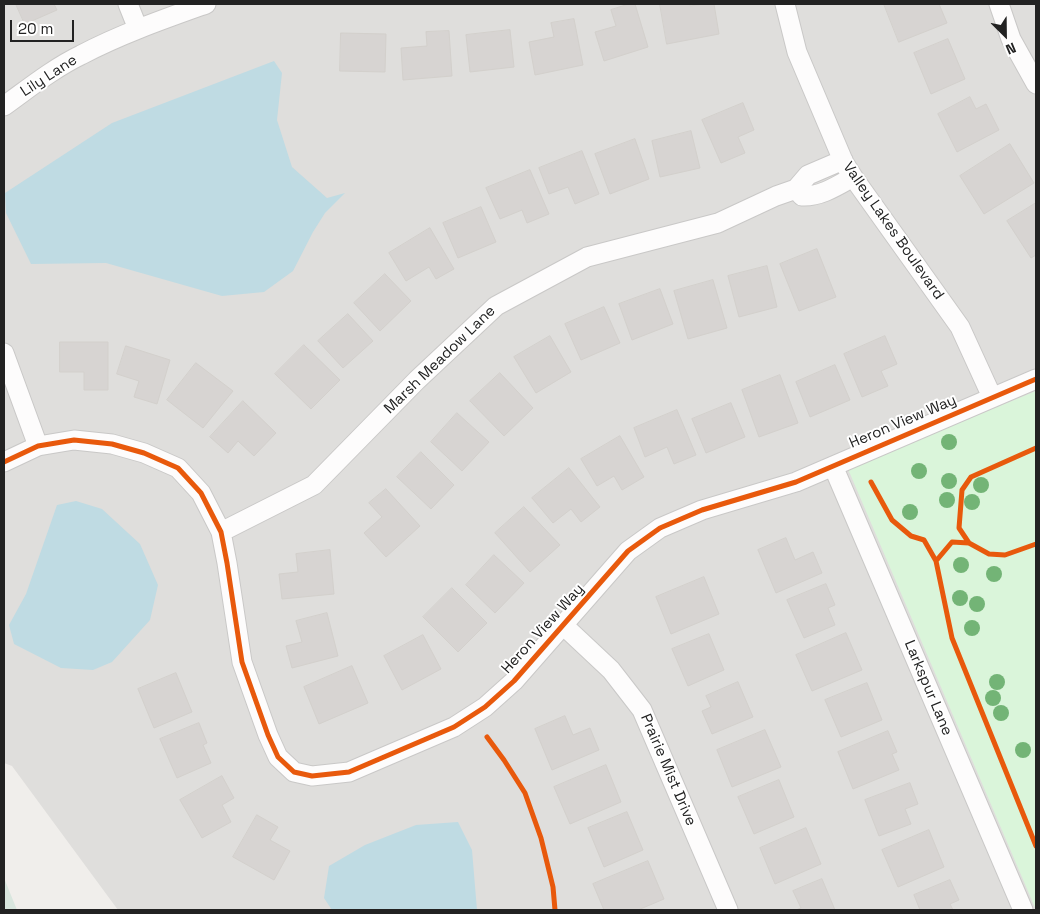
<!DOCTYPE html>
<style>
body{margin:0}
#map{position:relative;width:1040px;height:914px;overflow:hidden;background:#f0eeeb;font-family:"Space Grotesk",sans-serif}
canvas{display:block}
.frame{position:absolute;inset:0;border:5px solid #222;pointer-events:none}
.north{position:absolute;left:980px;top:10px;width:50px;height:50px;-webkit-text-stroke:4px #fff;paint-order:stroke;rotate:157deg;font-size:14px;font-weight:700;line-height:20px;text-align:center;color:#222}
.north::after{content:'';display:block;margin:auto;width:18px;height:22px;background:#222;clip-path:polygon(50% 0,100% 100%,50% 72%,0 100%)}
.scale{position:absolute;left:10px;top:20px;width:64px;height:22px;box-sizing:border-box;border:2px solid #222;border-top:0;padding-left:6px;font-size:15px;line-height:18px;white-space:nowrap;color:#222;-webkit-text-stroke:4px #fff;paint-order:stroke}
</style>
<div id="map">
<canvas width="1040" height="914"></canvas>
<div class="frame"></div>
<div class="north">N</div>
<div class="scale">20 m</div>
</div>
<script>
const g = document.querySelector('canvas').getContext('2d');
g.lineJoin = 'round';
function paint(path, color) {
  g.fillStyle = color;
  g.fill(path, 'evenodd');
}
function strokePath(path, color, width, dash) {
  g.strokeStyle = color;
  g.lineWidth = width;
  g.lineCap = dash ? 'butt' : 'round';
  g.setLineDash(dash || []);
  g.stroke(path);
}
function drawText(font, color, halo, rows, align = 'center') {
  g.font = font + ' "Space Grotesk",sans-serif';
  g.lineWidth = 4;
  g.setLineDash([]);
  g.textBaseline = 'middle';
  g.strokeStyle = halo;
  g.fillStyle = color;
  for (const [text, x, y, turn = 0] of rows) {
    g.save();
    g.translate(x, y);
    g.rotate((+turn || 0) * Math.PI / 180);
    g.textAlign = isNaN(turn) ? turn : align;
    if (halo) g.strokeText(text, 0, 0);
    g.fillText(text, 0, 0);
    g.restore();
  }
}
const residential = new Path2D(`
 M4,4H1036V910H118L12,766L4,763Z`);
const wetland = new Path2D(`
 M4,878L17,910H4Z`);
const park = new Path2D(`
 M1036,391V910L848,469Z`);
const water = new Path2D(`
 M274,61L282,73L277,120L292,167L327,198L345,193L325,213L313,232L293,271L264,292L222,296L106,263L31,264L6,213L5,193L112,123Z
 M76,501L102,509L140,544L158,585L150,620L112,662L93,670L61,668L14,644L9,625L26,594L57,505Z
 M458,822L472,850L477,910H332L324,898L329,866L365,845L416,825Z`);
const building = new Path2D(`
 M16,4H54L57,10L25,24Z
 M629,4H635L648,47L604,61L595,32L616,26L611,10Z
 M660,4H690V6L704,4H714L719,34L667,44Z
 M884,4H939L947,23L899,42Z
 M574,19L583,65L535,75L529,42L554,37L551,23Z
 M510,30L514,67L470,72L466,35Z
 M449,31L452,76L403,80L401,48L427,46L426,32Z
 M341,33L386,34L385,72L340,71Z
 M948,39L965,79L931,94L914,53Z
 M970,97L976,109L986,104L999,130L957,152L938,114Z
 M743,103L754,130L738,137L745,153L721,163L702,120Z
 M691,131L700,168L660,177L652,141Z
 M635,139L649,179L610,194L595,154Z
 M1010,144L1034,183L984,214L960,176Z
 M582,151L599,194L575,204L568,187L549,194L539,168Z
 M530,170L549,214L527,223L522,210L500,219L486,188Z
 M1036,203V255L1031,258L1007,221Z
 M481,207L496,242L458,258L443,223Z
 M430,228L454,269L436,279L429,267L406,281L389,253Z
 M817,249L836,297L799,311L780,264Z
 M767,266L777,307L739,317L728,276Z
 M385,274L411,301L380,331L354,303Z
 M713,280L727,328L688,339L674,291Z
 M660,289L673,324L632,340L619,304Z
 M604,307L620,343L581,360L565,324Z
 M348,314L373,341L343,368L318,341Z
 M550,336L571,372L536,393L514,357Z
 M885,336L897,364L881,371L888,386L862,397L844,354Z
 M60,342H108V390H84V372H60Z
 M304,345L340,380L311,409L275,374Z
 M126,346L170,360L157,404L134,397L139,381L117,374Z
 M196,363L233,391L203,428L167,400Z
 M835,365L850,400L810,417L796,382Z
 M500,373L533,408L504,436L470,401Z
 M780,375L798,423L759,437L742,390Z
 M243,401L276,433L254,456L238,441L228,453L210,437Z
 M731,403L745,437L706,453L692,419Z
 M677,410L696,455L674,464L667,447L645,457L634,428Z
 M457,413L489,442L462,471L431,442Z
 M620,436L644,477L622,490L614,476L597,486L581,459Z
 M421,452L454,485L431,509L397,477Z
 M569,468L600,507L581,522L571,509L553,523L532,498Z
 M386,489L420,526L386,557L364,533L382,517L369,503Z
 M524,507L560,545L530,572L495,533Z
 M786,538L795,560L813,552L822,573L776,593L758,550Z
 M330,550L334,594L282,599L279,574L298,572L296,554Z
 M494,555L524,583L495,613L466,585Z
 M704,577L719,614L671,634L656,597Z
 M826,584L835,605L828,608L835,625L804,638L787,600Z
 M452,588L487,623L458,652L423,617Z
 M327,613L338,656L292,668L286,646L302,642L296,621Z
 M846,633L862,670L812,691L796,655Z
 M709,634L724,670L688,686L672,649Z
 M423,635L441,669L402,690L384,656Z
 M352,666L368,703L319,724L304,687Z
 M176,673L192,712L154,728L138,689Z
 M738,682L753,717L712,734L702,711L711,707L706,696Z
 M867,683L882,720L841,737L825,700Z
 M565,716L573,735L590,728L599,750L552,770L535,729Z
 M199,723L207,743L203,745L211,763L177,778L160,739Z
 M765,730L781,767L732,787L717,750Z
 M888,731L897,752L892,754L899,770L853,789L838,752Z
 M606,765L621,802L570,824L554,787Z
 M222,776L234,798L222,805L231,822L202,838L180,800Z
 M779,780L794,817L754,834L738,797Z
 M910,783L918,804L905,809L911,824L879,836L865,800Z
 M627,812L643,850L604,867L588,828Z
 M257,815L278,827L270,840L290,851L274,880L233,857Z
 M806,828L821,864L775,884L760,848Z
 M929,830L944,867L898,887L882,850Z
 M648,861L664,899L638,910H604L593,884Z
 M822,879L835,910H796L801,908L793,891Z
 M950,880L959,900L950,904L953,910H920L914,895Z`);
const minor = new Path2D(`
 M128,4L138,29
 M785,4L797,52L844,163L853,177L960,327L992,397
 M999,4L1011,39L1036,84
 M4,106C29,88 54,68 81,55C121,34 164,19 206,4
 M796,189L802,196C820,197 837,186 853,177
 M4,353L38,446
 M4,462L38,446L74,440L112,444L144,453L178,468L201,493L221,532L227,563L242,662L268,735L278,757L294,772L312,776L349,772L454,727L485,707L514,681L628,551L660,528L702,510L796,482L1036,379
 M833,466L1023,910
 M221,532L314,485L417,380L496,306L587,257L718,223L776,196L796,189L808,175L843,160
 M563,625L611,670L642,710L728,910`);
const cycleway = new Path2D(`
 M4,462L38,446L74,440L112,444L144,453L178,468L201,493L221,532L227,563L242,662L268,735L278,757L294,772L312,776L349,772L454,727L485,707L514,681L628,551L660,528L702,510L796,482L1036,379
 M871,482L892,520L911,536L924,540L936,561
 M969,543L959,528L962,490L971,477L1036,448
 M1036,544L1005,555L989,554L969,543L952,542L936,561L952,638L1036,846
 M487,737L504,760L525,793L541,838L553,887L555,910`);
const trees = [
 [949,442],
 [919,471],
 [949,481],
 [981,485],
 [947,500],
 [972,502],
 [910,512],
 [961,565],
 [994,574],
 [960,598],
 [977,604],
 [972,628],
 [997,682],
 [993,698],
 [1001,713],
 [1023,750]
];
const streetNames = [
 ["Lily Lane",49,76,-33],
 ["Valley Lakes Boulevard",893,231,55],
 ["Marsh Meadow Lane",440,360,-44],
 ["Heron View Way",903,422,-23],
 ["Heron View Way",543,629,-48],
 ["Larkspur Lane",928,688,67],
 ["Prairie Mist Drive",668,770,67]
];
paint(residential, '#dfdedc');
paint(wetland, '#d9e6de');
paint(park, '#daf5da');
paint(water, '#bfdbe3');
paint(building, '#d7d4d2');
strokePath(building, '#d3d0cc', 1);
strokePath(minor, '#c9c8c7', 21);
strokePath(minor, '#fdfcfc', 19);
strokePath(cycleway, '#e8590c', 5);
g.fillStyle = '#73b476';
for (const [x, y] of trees) {
  g.beginPath();
  g.arc(x, y, 8, 0, 2 * Math.PI);
  g.fill();
}
drawText('15px', '#222', '#fff', streetNames);
</script>
